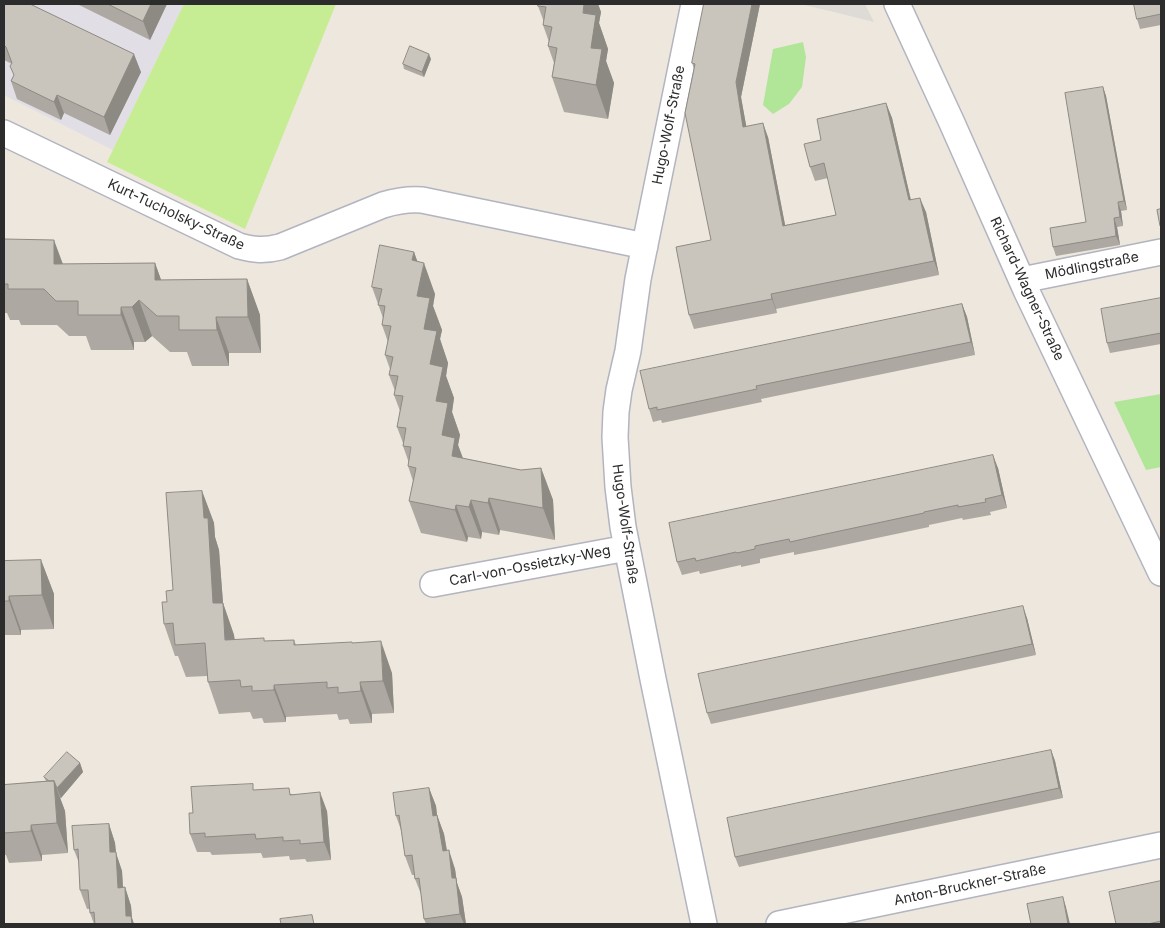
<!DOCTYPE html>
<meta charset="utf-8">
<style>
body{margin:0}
#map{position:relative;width:1165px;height:928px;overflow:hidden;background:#eee7de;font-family:Inter,sans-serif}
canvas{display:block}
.frame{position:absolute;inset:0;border:5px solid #2c2c2c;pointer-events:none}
</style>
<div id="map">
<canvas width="1165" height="928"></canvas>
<div class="frame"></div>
</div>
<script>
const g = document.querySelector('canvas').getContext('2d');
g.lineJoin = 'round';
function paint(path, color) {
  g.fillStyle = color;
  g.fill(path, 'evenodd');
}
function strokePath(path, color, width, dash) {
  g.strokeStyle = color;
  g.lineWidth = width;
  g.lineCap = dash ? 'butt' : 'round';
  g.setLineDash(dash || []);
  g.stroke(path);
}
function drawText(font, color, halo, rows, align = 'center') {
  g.font = font + ' Inter,sans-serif';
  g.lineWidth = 4;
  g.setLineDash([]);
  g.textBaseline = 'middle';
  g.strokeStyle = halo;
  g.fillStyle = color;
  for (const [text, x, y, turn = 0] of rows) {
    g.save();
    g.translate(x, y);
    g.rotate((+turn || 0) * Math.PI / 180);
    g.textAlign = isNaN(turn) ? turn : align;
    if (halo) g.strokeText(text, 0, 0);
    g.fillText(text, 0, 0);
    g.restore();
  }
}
const industrial = new Path2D(`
 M4,4H184L113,150L4,95Z`);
const green = new Path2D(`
 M803,42L806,57L802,87L789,104L773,114L763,105L773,49Z
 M1161,394V467L1146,470L1114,402Z`);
const pitch = new Path2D(`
 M184,4H336L245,229L107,162Z`);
const plaza = new Path2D(`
 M800,4H865L874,22L834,12Z`);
const street = new Path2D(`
 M694,4L638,279L628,351L619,390L616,412L615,437L618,487L623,527L653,679L704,924
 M897,4L952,123L1026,290L1161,573
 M4,133L239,246C254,250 264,251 280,247L383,205C396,201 408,199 422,200L645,246
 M1022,280L1161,252
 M433,584L627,548
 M779,924L1161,845`);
const wall = new Path2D(`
 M4,4L141,72L110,135L64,113L61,120L17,99L11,81L14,75L12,64L4,60Z
 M77,4H167L150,40Z
 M538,4H598L601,12L599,23L608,49L606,61L614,83L608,119L564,112L552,77L554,63L548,46L549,42L543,25L544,22L538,6Z
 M704,4H760L741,97L746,126L768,137L785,225L836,215L828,178L815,181L810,167L821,140L886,103L892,118L911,200L926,212L939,275L776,309L777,313L694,329L689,315L711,240L694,69L692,63Z
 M1161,4V25L1140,29L1137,19Z
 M431,59L424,77L404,69L403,64Z
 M1103,87L1106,96L1127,210L1121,211L1123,226L1117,227L1120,245L1056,256L1053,247L1086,222Z
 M4,239L63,264L155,263L161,280L247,279L260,315L261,353H229V366H192L187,352H170L152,336L145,342H134V350H91L86,336H69L57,325H21L19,320H10L7,313H4Z
 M414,252L417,261L435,294L433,306L442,330L440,339L448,363L446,376L454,398L452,412L460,435L458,445L463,458L521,470L541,468L553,500L555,540L500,530L499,535L482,532L481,539L468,537L467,542L421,533L409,501L413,481L408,466L409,463L403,446V443L397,427L400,411L394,395L395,391L389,375L390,369L385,355L388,342L382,325L383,318L372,287Z
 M1161,298V344L1110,353L1107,343Z
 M962,304L967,317L975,355L761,399L762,402L662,423L661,420L653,422L649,409Z
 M998,468L1007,508L990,512L991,515L963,520L962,518L929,525V527L825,549L794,555V552L760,559V563L741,567V565L700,574L699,571L682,575L677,562Z
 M202,491L214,523L215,537L219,550L223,603L234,635L235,640L265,641L294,640L296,645L352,643L392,673L394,713L372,714V723L350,724L348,719L339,720L337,714L286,717V722L264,723L262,718L253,719L250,712L219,714L208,682L207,676L186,677L178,656H175L164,624L167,602L173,590Z
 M41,560L54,594V629L21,630V635H4V561Z
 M1027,618L1036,655L711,724L707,713Z
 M1051,750L1055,761L1063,798L739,867L735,857Z
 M80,763L83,772L61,798H60L65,811L68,853L42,855V861L9,863L6,855H4V785L46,781L44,777Z
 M429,788L436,806L437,815L444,834L447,850L455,869L457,883L462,897L466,924H426L424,919L421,894L415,879L414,875H412L405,856L401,830L396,816Z
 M255,790L292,794L327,811L331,860L307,862L305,859L290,860L289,856L263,858L261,853L212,855L210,852H197L190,834L193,813Z
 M109,824L115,843L116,853L122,871L123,887H125L131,906L132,918L134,924H94L90,913V909H87L80,890L79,863L74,850Z
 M1161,881V924H1116Z`);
const shadedWall = new Path2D(`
 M151,4H167L150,40L143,21Z
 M584,4H598L601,12L599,23L608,49L606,61L614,83L608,119L596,85L591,48L583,13Z
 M752,4H760L741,97L749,141L743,127L736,82Z
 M134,54L141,72L110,135L104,117Z
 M429,54L431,59L424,77L422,72Z
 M1103,87L1106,96L1127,210L1124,201Z
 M57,95L64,113L61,120L54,102Z
 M886,103L892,118L914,214L909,200Z
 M763,123L768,137L788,240L783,226Z
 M920,198L926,212L939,275L934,261Z
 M1118,202L1121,211L1123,226L1120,217Z
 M1114,218L1117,227L1120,245L1116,236Z
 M54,240L67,275L54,264Z
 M414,252L422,274L424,263L435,294L433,306L442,330L440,339L448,363L446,376L454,398L452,412L460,435L458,445L467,470L463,488L442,435L430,364L417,296L412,260Z
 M155,263L168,299L155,280Z
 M247,279L260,315L261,353L248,317Z
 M771,294L776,309L777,313L772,299Z
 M139,300L152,336L145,342L132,307Z
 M962,304L967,317L975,355L971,342Z
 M121,307L134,342V350L121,315Z
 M216,317L229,353V366L217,330Z
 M993,455L998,468L1007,508L1002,495Z
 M541,468L553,500L555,540L543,508Z
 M202,491L214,523L215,537L219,550L223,603L234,635L237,672L213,603L204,518Z
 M489,498L500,530L499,535L488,503Z
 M471,500L482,532L481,539L469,507Z
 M456,505L468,537L467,542L455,510Z
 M41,560L54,594V629L42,595Z
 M9,596L21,630V635L9,601Z
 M1023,606L1027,618L1036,655L1032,644Z
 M381,641L392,673L394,713L383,681Z
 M360,682L372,714V723L361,691Z
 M274,685L286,717V722L274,690Z
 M1051,750L1055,761L1063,798L1059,788Z
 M80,763L83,772L61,798L57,788Z
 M54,781L65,811L68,853L57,823Z
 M429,788L436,806L437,815L444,834L450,870L443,851L433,816Z
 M320,792L327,811L331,860L324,842Z
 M109,824L115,843L116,853L122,871L124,906L118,888L110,852Z
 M31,825L42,855V861L31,831Z
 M449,850L455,869L457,883L462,897L466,924H464L460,914L452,878Z
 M125,887L131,906L132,918L134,924H129L126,916Z
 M1063,897L1066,907L1070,924H1068Z`);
const building = new Path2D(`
 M4,4H30L134,54L104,117L57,95L54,102L11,81L14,75L10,66L12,63L6,47L4,45Z
 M108,4H151L143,21Z
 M538,4H584L583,13L596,15L591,48L602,49L596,85L552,77L557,48L548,46L552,27L543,25L546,7L538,6Z
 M704,4H752L736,82L743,127L763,123L783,226L836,215L824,163L810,167L804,144L821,140L817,119L886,103L909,200L920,198L934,261L771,294L772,299L689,315L676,247L711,240L685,113L695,64L692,63Z
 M1134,4H1161V14L1137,19Z
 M410,46L429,54L422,72L403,64Z
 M1103,87L1124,201L1118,202L1120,217L1114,218L1116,236L1053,247L1050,228L1086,222L1065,93Z
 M1161,209V226H1160L1157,210Z
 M4,239L54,240V264L155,263V280L247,279L248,317H216L217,330H179V316H157L139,300L132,307H121V315H78V301H56L44,289H8V284H4Z
 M380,245L414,252L412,260L424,263L417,296L430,298L424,329L437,331L430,364L443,367L436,401L448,403L442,435L455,438L452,456L521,470L541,468L543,508L489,498L488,503L471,500L469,507L456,505L455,510L409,501L416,468L408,466L411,447L403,446L406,428L397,427L403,396L394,395L398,376L389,375L393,357L385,355L391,326L382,325L385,306L378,305L382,289L372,287Z
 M1161,298V333L1107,343L1101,309Z
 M962,304L971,342L756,386L757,389L657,410V407L649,409L640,371Z
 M993,455L1002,495L985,499L986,502L958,507V505L924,512V513L821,535L790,542L789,539L755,546V549L737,553L736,552L696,561L695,558L677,562L669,523Z
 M202,491L204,518H208L213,603H223L225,640L264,638V641L294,640V645L352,642V643L381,641L383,681L360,682L361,691L338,693V687L327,688V682L274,685V690L252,691V686L241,687L240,680L208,682L205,643L175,645L173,623L164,624L162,602H167L166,591L173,590L166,493Z
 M41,560L42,595L9,596V601H4V561Z
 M1023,606L1032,644L707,713L698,674Z
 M1051,750L1059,788L735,857L727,818Z
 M67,752L80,763L57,788L54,781H49L44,777Z
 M54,781L57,823L31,825V831L4,833V785Z
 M253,784V790L289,788L290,795L320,792L324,842L300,844V840L283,841V837L256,839L255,834L205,837V833L190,834L189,813H193L191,787Z
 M429,788L433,816L437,815L443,851L449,850L452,878H456L460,914L424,919L419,878L415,879L412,855L405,856L399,815L396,816L393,793Z
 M109,824L110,852H116L118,888L125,887L126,916H131L132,924H95L94,912L90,913L88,890H80L78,849L74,850L72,826Z
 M1161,881V921L1148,924H1116L1109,892Z
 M1063,897L1068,924H1031L1027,904Z
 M312,915L314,924H281L280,919Z`);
const streetNames = [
 ["Hugo-Wolf-Straße",669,125,-79],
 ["Kurt-Tucholsky-Straße",176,215,25],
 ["Mödlingstraße",1092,266,-11],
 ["Richard-Wagner-Straße",1027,289,65],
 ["Hugo-Wolf-Straße",625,524,82],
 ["Carl-von-Ossietzky-Weg",530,566,-11],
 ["Anton-Bruckner-Straße",970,885,-12]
];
paint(industrial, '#e1dee6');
paint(green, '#b1e699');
paint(pitch, '#c6ed94');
paint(plaza, '#dedad5');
strokePath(street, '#b2b4c0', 28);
strokePath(street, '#fff', 25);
paint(wall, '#ada9a2');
paint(shadedWall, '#8d8a84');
paint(building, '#c9c5bc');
strokePath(building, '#8d8a84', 1);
drawText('14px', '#2c2c2c', '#fff', streetNames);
</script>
